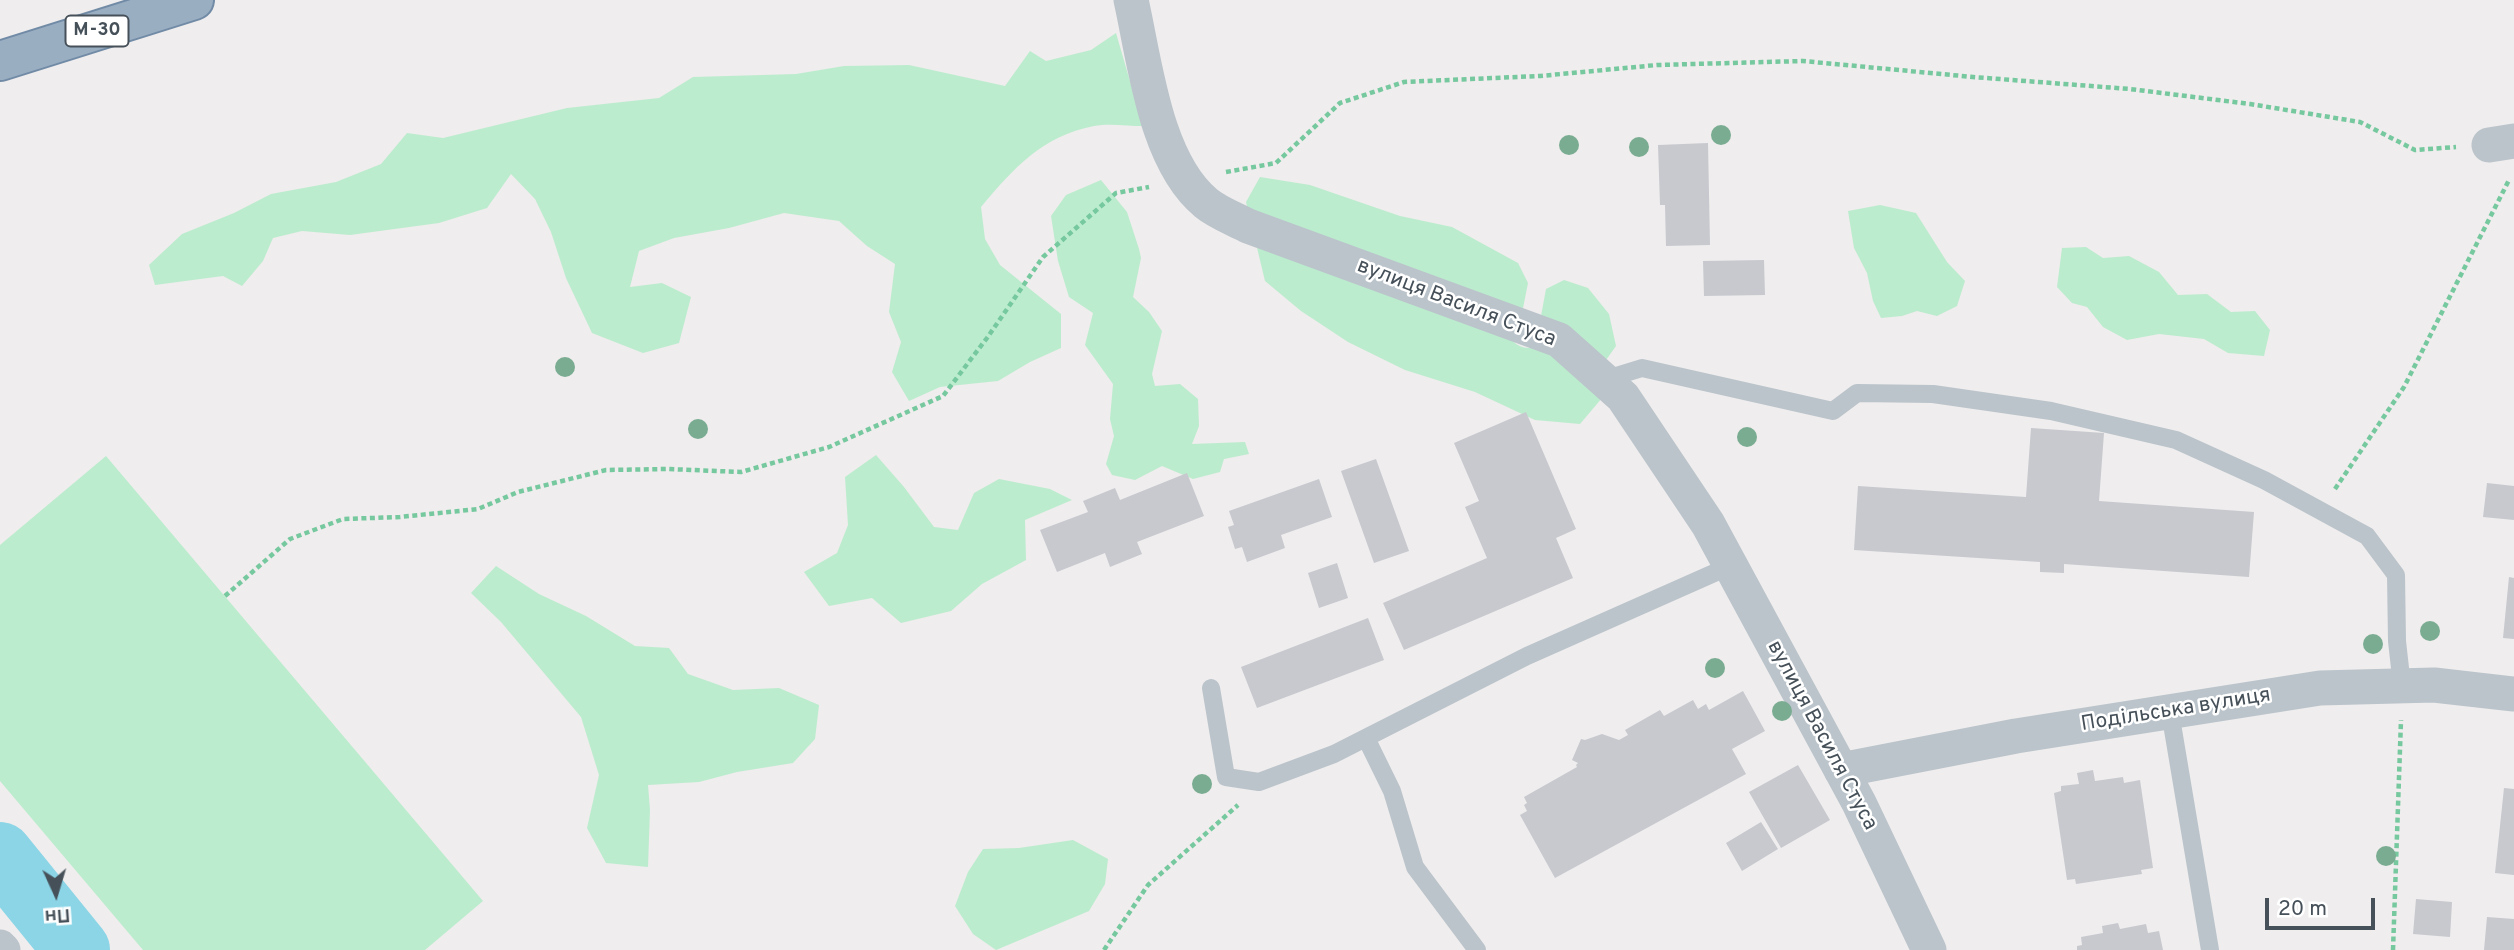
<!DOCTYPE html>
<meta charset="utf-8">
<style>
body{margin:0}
#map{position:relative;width:2514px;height:950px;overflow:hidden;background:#efeded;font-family:Overpass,sans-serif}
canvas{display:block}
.north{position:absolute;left:21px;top:859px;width:70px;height:70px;-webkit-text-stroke:5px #fff;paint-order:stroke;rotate:176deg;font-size:19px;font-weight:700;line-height:28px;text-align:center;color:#465059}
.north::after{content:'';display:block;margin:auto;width:24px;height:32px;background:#465059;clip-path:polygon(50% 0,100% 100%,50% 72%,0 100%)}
.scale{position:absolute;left:2265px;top:898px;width:110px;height:32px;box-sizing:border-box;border:4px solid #465059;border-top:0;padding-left:9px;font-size:21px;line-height:24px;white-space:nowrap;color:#465059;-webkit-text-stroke:5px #fff;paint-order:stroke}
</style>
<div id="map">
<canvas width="2514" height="950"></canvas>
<div class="north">Пн</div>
<div class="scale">20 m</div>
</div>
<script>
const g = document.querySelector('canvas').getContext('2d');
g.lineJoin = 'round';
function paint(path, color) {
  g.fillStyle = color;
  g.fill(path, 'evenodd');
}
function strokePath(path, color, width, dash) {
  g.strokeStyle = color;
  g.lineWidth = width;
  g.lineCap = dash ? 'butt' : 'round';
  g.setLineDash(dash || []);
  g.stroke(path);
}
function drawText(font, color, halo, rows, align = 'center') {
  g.font = font + ' Overpass,sans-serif';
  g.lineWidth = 5;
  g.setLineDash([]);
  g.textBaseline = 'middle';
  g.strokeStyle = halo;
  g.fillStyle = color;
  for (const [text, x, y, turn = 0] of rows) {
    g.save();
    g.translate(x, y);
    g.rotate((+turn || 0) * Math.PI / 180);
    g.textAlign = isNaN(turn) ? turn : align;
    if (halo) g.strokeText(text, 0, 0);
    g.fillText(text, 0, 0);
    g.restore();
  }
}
const green = new Path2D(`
 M1116,33L1143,126C1128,126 1109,123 1094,126C1042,136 1013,169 981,207L985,239L1000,265L1061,314V348L1030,362L998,381L940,387L909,401L892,372L901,342L889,312L895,264L867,246L839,221L784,213L729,228L674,238L639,251L630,287L662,283L691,297L679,343L643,353L592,333L566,278L551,232L535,199L511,174L487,208L439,223L350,235L302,231L273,238L263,261L242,286L223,276L155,285L149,265L182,234L234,213L271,194L336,182L381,164L407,133L443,138L567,108L659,98L693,77L796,74L844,66L909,65L1005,86L1030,51L1046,61L1091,50Z
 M1260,177L1310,185L1400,216L1452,227L1518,263L1528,283L1523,308L1504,330C1517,349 1523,350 1545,346L1541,316L1546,289L1564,280L1588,288L1609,314L1616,346L1606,360L1602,398L1580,424L1535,420L1475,392L1405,370L1348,342L1301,311L1265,281L1246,202Z
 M1101,180L1127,212L1139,249L1141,258L1133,297L1149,312L1162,331L1152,374L1155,386L1180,384L1198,399L1199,426L1192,444L1245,442L1249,454L1224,459L1220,472L1193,479L1162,466L1135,480L1112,475L1106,464L1114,436L1110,419L1113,384L1085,345L1093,313L1069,297L1058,261L1051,216L1066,195Z
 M1880,205L1916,213L1947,262L1965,281L1957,306L1937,316L1917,311L1902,316L1881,318L1873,301L1867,273L1854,248L1848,211Z
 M2086,247L2103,258L2129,256L2159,272L2178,295L2207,294L2231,312L2255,311L2270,330L2264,356L2228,353L2204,339L2159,334L2127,340L2103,327L2087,307L2072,303L2057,287L2062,248Z
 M876,455L904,487L934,527L958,530L974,493L999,479L1050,489L1072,500L1025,520L1026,560L982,584L951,611L901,623L872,598L829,606L804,572L837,553L848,525L845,477Z
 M106,456L483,901L425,950H143L0,781V545Z
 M496,566L539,594L586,616L635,646L669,648L688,674L733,690L779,688L819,705L815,739L793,763L737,772L699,782L648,785L650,810L648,867L606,863L587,828L599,775L581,717L501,622L471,593Z
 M1073,840L1108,859L1105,884L1089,911L996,950L973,934L955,906L968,872L983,849L1019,848Z`);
const river = new Path2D(`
 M0,855L77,950`);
const building = new Path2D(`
 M1708,143L1710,245L1666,246L1665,205H1660L1658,145Z
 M1764,260L1765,295L1704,296L1703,261Z
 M1526,412L1576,529L1556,538L1573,578L1404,650L1383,603L1487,558L1465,507L1479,501L1454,443Z
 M2031,428L2104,433L2099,501L2254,512L2249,577L2064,564V573L2040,572V562L1854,550L1858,486L2026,497Z
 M1376,459L1409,551L1374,563L1341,471Z
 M1187,473L1204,516L1137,542L1142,554L1110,567L1105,553L1057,572L1040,530L1088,512L1083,501L1115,488L1120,500Z
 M1319,479L1332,517L1281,535L1285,548L1247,562L1242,547L1235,549L1228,527L1234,525L1229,511Z
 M2487,483L2514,486V520L2483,517Z
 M1337,563L1348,598L1319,608L1308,573Z
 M2509,577L2514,578V639L2503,638Z
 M1368,618L1384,660L1257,708L1241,667Z
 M1743,691L1765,731L1732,749L1746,774L1555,878L1520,815L1527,811L1524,805L1527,803L1524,797L1577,767L1576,765L1578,763L1572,760L1581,739L1585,740L1602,734L1619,740L1628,735L1625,730L1660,710L1664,716L1693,700L1698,709L1706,704L1709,710Z
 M1798,765L1830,820L1781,848L1749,792Z
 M2093,770L2095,781L2123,777L2124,783L2140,780L2153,868L2141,870L2142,874L2076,884L2075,879L2067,880L2054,793L2061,791V786L2079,784L2077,773Z
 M2504,788L2514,789V875L2495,873Z
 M1761,822L1778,849L1742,871L1726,843Z
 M2416,899L2452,902L2450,937L2413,934Z
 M2487,917L2514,919V950H2484Z
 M2118,923L2120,929L2146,924L2148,933L2159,931L2163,950H2077V946L2082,945L2081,937L2103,933L2102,926Z`);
const path = new Path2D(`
 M1226,172L1276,163L1340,103L1404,82L1540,76L1657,65L1803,61L1973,77L2130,89L2250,104L2360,122L2415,150L2456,147
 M2335,489L2404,387L2509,180
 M225,596L290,539L343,519L400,517L478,509L518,492L606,470L668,469L741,472L829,447L943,396L987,338L1043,257L1116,193L1149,187
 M1104,950L1148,885L1238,805
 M2393,950L2401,720`);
const service = new Path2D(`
 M1603,380L1642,368L1833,411L1857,393L1933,394L2051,411L2176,440L2264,480L2367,536L2396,575L2397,641L2402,686
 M1211,688L1226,777L1259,782L1334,754L1527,656L1730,566
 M2170,712L2210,950
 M1366,738L1392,791L1415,867L1477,950`);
const minor = new Path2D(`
 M1131,0C1145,62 1155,161 1206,203C1218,213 1235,219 1248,226L1559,340L1623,397L1708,524L1859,803L1929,950
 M2489,145L2514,141
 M1841,770L2016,736L2320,688L2434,685L2514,694
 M0,947L3,950`);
const trunk = new Path2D(`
 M0,61L194,0`);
const trees = [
 [1721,135],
 [1569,145],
 [1639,147],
 [565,367],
 [698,429],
 [1747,437],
 [2430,631],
 [2373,644],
 [1715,668],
 [1782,711],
 [1202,784],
 [2386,856]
];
const shields = [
 [97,31,63]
];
const shieldNames = [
 ["М-30",97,31]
];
const streetNames = [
 ["вулиця Василя Стуса",1456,304,21],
 ["Подільська вулиця",2176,711,-9],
 ["вулиця Василя Стуса",1821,736,62]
];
paint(green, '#bcecce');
strokePath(river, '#8bd5e7', 66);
paint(building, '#c7c9cf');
strokePath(trunk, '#718ba6', 42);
strokePath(path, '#76c89e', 4.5, [5, 3.5]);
strokePath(service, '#bbc4cb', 18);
strokePath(minor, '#bbc4cb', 35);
strokePath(trunk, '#9aaec2', 38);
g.fillStyle = '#7aac92';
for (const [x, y] of trees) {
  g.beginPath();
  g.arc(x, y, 10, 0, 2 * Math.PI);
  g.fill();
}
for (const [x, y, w] of shields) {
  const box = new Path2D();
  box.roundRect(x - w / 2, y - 15.5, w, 31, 5);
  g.fillStyle = '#fff';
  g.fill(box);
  strokePath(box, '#465059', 2);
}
drawText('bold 19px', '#465059', null, shieldNames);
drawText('21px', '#465059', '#fff', streetNames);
</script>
